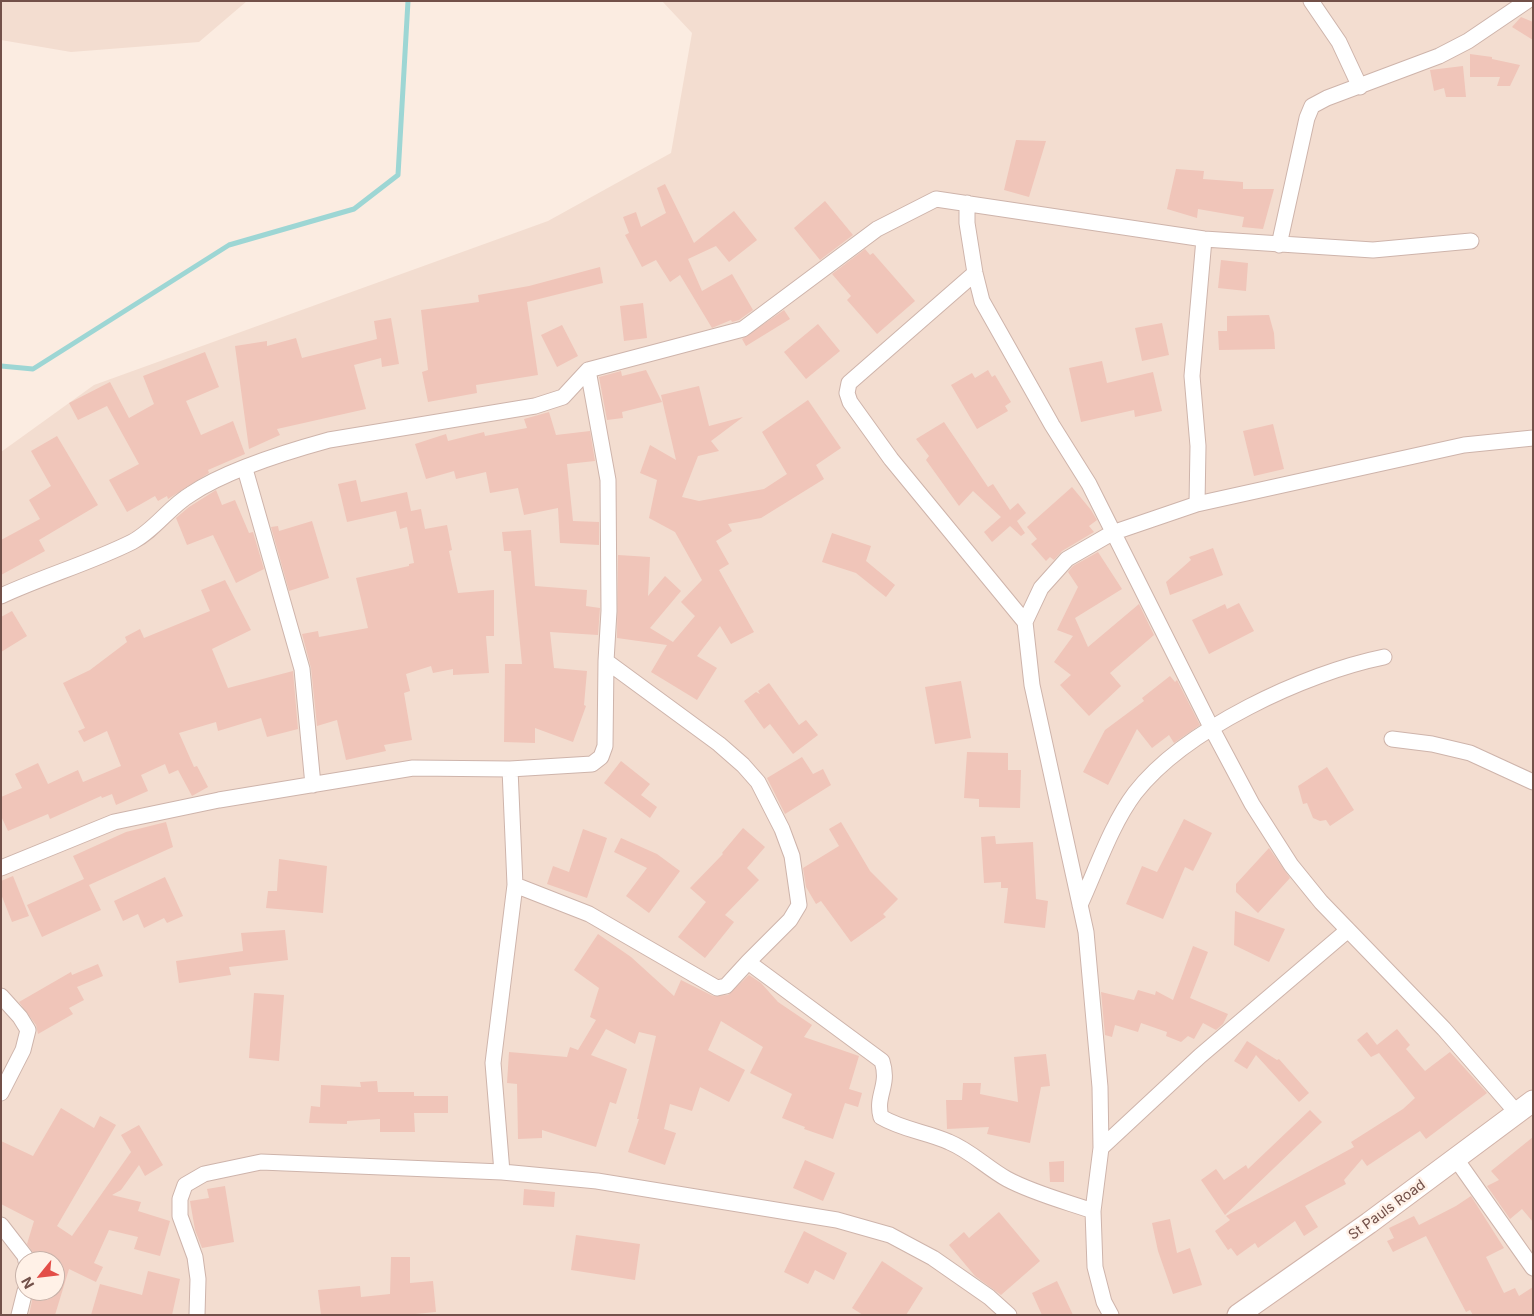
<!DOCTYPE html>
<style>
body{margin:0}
#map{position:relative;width:1534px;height:1316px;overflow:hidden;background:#fbece1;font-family:Inter,sans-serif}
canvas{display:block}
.frame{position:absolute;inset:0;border:2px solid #725049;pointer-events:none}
.north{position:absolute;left:15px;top:1251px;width:50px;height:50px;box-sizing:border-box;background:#fff1e7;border:1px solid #c7b1a8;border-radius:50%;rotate:241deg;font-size:14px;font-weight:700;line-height:20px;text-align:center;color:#725049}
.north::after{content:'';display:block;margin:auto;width:18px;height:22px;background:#e34e48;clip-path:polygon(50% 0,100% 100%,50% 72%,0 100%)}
</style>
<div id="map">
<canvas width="1534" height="1316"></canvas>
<div class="frame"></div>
<div class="north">N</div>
</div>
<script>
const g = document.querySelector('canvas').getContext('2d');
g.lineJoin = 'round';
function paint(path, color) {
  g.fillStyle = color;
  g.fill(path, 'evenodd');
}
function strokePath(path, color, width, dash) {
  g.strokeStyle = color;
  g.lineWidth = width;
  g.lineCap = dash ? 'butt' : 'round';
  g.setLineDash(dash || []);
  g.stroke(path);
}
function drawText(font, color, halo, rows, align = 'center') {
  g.font = font + ' Inter,sans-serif';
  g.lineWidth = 5;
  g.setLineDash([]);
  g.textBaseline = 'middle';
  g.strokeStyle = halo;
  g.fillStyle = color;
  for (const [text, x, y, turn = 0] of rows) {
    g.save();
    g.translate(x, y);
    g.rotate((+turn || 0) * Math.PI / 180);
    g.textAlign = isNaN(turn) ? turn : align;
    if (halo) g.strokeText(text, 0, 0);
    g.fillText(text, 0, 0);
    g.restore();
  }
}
const residential = new Path2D(`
 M1,1H247L199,42L71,52L1,40Z
 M662,1H1533V1315H1V452L94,385L548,221L671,153L692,33ZM25,1261H55V1291H25Z`);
const stream = new Path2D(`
 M1,366L33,369L229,245L354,209L398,175L408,1`);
const building = new Path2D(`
 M1521,17L1533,22V40L1512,27Z
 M1470,54L1492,57V59L1520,65L1510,86H1497L1500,77H1470Z
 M1463,66L1466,97H1446L1444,88L1434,91L1430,70Z
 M1016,140L1046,141L1029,197L1004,190Z
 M1176,169L1204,171L1203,179L1243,182V189H1274L1263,229L1242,227L1244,217L1198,209L1197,218L1167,209Z
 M665,184L694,243L734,211L757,240L729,262L716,246L688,259L702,291L732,274L753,310L739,320L732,322L731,320L712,328L680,275L670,282L656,260L642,267L625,235L629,233L623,217L636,212L641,227L666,213L657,188Z
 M825,201L853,235L820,260L794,228Z
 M865,249L870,255L873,253L915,301L877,334L847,300L851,296L832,274Z
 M1221,260L1248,263L1246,291L1218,288Z
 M600,267L603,283L527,302L538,375L476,385L477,393L428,402L422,372L428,370L421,310L479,302L478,295L529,286Z
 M643,303L647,338L624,341L620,306Z
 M784,310L790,319L746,346L742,339Z
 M1269,315L1274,333L1275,349L1219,350L1218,331H1227V316Z
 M391,318L399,364L382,367L381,358L354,365L366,409L277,429L280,435L249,449L235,346L267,341V346L296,338L302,358L377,339L374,321Z
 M1162,323L1169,355L1142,361L1135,328Z
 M818,324L840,351L806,379L784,352Z
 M562,325L578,356L557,367L541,335Z
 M205,352L219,387L186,401L201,435L233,421L245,454L208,470L209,473L168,499L167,496L158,501L155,496L127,512L109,480L139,464L107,406L78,420L69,403L110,382L129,418L154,404L143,376Z
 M1102,361L1107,383L1153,372L1162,411L1135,417L1134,410L1081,422L1069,368Z
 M646,370L662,402L622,412L623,418L607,420L599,377L621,371L622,376Z
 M988,370L992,377L995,375L1011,402L1005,406L1008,411L977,429L951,385L972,373L975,378Z
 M699,386L709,426L743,417L711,441L719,451L698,456L682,497L699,501L764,489L787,474L762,432L808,400L841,448L816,465L824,479L761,518L728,524L732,531L716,541L729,564L719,570L754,632L731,644L720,626L697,656L717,668L697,700L651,672L667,645L617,638L618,555L650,557L648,596L665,576L681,591L650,628L673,642L695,616L681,602L702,580L675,532L649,518L657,480L640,473L650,445L676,460L661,395Z
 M549,412L556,435L590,431L595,461L567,464L573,521L599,522V545L560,543L558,508L524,515L518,488L490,493L486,472L456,479L454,471L426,479L415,444L446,434L448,441L484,432L485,436L527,428L524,419Z
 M944,422L988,487L993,484L1010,510L1018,503L1026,513L1017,521L1025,533L1021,536L1010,526L992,542L984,532L1001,517L973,491L959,506L926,460L929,456L916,439Z
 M1273,424L1284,469L1254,476L1243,431Z
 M57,436L98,505L39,540L45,551L1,575V540L40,519L29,500L51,486L31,451Z
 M356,480L361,502L407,492L411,511L421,509L425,529L447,525L452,550L449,551L458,593L494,590V636H486L489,673L453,675V669L433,673L431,666L406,674L410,691L404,693L412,740L384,745L386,751L346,760L337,720L317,726L311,668L302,634L318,631L319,637L368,628L356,578L409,566V564L414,563L407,527L400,529L396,511L347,522L338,484Z
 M1072,487L1091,510L1097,520L1089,526L1094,532L1062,551L1054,560L1050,557L1046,561L1031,544L1037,539L1027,527Z
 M216,490L222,505L235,500L249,533L253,532L264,569L236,583L213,535L187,545L176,518L189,507Z
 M312,521L329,578L289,591L271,527L278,526L279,531Z
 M531,530L535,586L587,590L586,606L600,608L598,635L550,632L554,668L587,671L584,705L586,706L573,742L535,728V743L504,742L505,664H522L511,551H504L502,532Z
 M832,533L871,546L866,561L895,585L886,597L856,573L822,562Z
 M1213,548L1223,575L1170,595L1166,582L1191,560L1189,557Z
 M1098,552L1122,589L1075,618L1088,647L1139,604L1154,635L1110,673L1121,686L1089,716L1060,685L1071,675L1054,662L1073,636L1057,630L1078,587L1068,572L1073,566Z
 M225,580L251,630L212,649L228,688L293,671L298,729L267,737L261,718L218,731L216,722L179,733L194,767L197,766L208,787L192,796L178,770L169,774L165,764L141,775L148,791L116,805L112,794L102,798L101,796L50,819L48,814L8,831L1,816V797L22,788L15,774L38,763L48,784L78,770L83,782L121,766L107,731L84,742L78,731L85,728L63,683L90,670L127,642L125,637L140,629L144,638L210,611L201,590Z
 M1239,603L1254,631L1209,654L1192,620L1225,604L1227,609Z
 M12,611L27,636L1,652V617Z
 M1170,676L1175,682L1177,680L1200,725L1174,743L1169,735L1152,748L1137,729L1108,785L1083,772L1105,730L1144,701L1142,698Z
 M961,681L971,738L935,744L925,687Z
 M769,683L799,725L806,720L818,735L793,754L770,724L764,729L744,701L756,692L760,694L758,691Z
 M967,752L1008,753V770H1021L1020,808L979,807V799L964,798Z
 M802,757L813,774L823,769L831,785L785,814L767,778Z
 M621,761L650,784L641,795L657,807L650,818L604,783Z
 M1327,767L1354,810L1330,826L1326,820L1320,821L1313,818L1307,803L1303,804L1298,786Z
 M1184,819L1212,833L1193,871L1185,867L1163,919L1126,904L1142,866L1157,872Z
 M166,822L173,847L89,885L101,910L42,937L27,905L84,879L73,856L126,832Z
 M841,822L870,871L898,899L883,914L886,917L851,942L821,901L816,904L806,887L803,868L839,846L829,829Z
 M743,828L765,847L747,868L759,880L725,915L734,922L705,958L678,937L706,902L690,888L723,854L722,853Z
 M583,829L607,838L587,898L547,884L553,866L569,872Z
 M995,836L996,844L1033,842L1036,899L1048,901L1045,928L1004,923L1008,888H1001V882L984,883L981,837Z
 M621,838L657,854L680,871L649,913L626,896L647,868L614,852Z
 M1269,848L1290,878L1258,913L1236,892V884Z
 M279,859L327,866L323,913L266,908L268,891H277Z
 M13,876L29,916L12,922L1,894V881Z
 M165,877L183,916L167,923L164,918L144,928L138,914L123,921L114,901Z
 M1235,911L1285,929L1269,962L1234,945Z
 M285,930L288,960L229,967L231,975L179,983L176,961L243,951L241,933Z
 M598,934L631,957L674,996L681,980L713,996L728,995L749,975L761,983L778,1002L812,1025L804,1037L859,1056L849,1089L862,1093L858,1107L845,1103L833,1139L804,1129L805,1127L782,1118L792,1094L750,1073L763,1047L721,1021L708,1050L745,1070L729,1102L700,1087L692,1111L670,1104L664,1129L676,1133L665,1165L628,1152L639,1119H637L656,1036L639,1032L635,1044L606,1029L591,1055L627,1069L616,1104L610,1102L596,1147L542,1130V1138L518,1139L517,1084L507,1083L509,1052L567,1057L570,1047L578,1050L596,1020L590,1017L599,988L574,970Z
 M1193,946L1208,952L1190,998L1228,1014L1223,1024L1216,1030L1203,1023L1194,1039L1188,1036L1181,1042L1166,1036L1167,1032L1141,1023L1138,1032L1115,1025L1112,1037L1105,1035L1101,992L1134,1000L1138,990L1155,995L1156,991L1173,1000Z
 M98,964L103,976L77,987L84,1000L69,1008L73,1014L38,1034L36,1025L19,1002L71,972L72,975Z
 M254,993L284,995L279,1061L249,1058Z
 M1397,1029L1410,1045L1406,1049L1425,1071L1450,1052L1487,1093L1426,1139L1420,1131L1367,1166L1362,1159L1344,1180L1346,1184L1305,1206L1318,1227L1304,1236L1295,1221L1258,1248L1255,1243L1237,1256L1231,1248L1228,1250L1215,1231L1230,1220L1226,1216L1354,1147L1351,1142L1403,1109L1415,1098L1379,1053L1371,1057L1357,1040L1367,1032L1377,1045Z
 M1247,1041L1277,1060L1279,1059L1309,1093L1299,1102L1256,1055L1247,1069L1234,1061Z
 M1046,1054L1050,1086L1041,1087L1030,1143L987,1134L989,1127L947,1129L946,1100H962L963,1083H981L980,1094L1018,1102L1014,1057Z
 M377,1081L378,1092H414V1096H448V1113H414L415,1132H380V1119L347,1121V1124L309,1123L311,1106L320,1107L321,1085L361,1087L360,1082Z
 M61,1108L94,1128L100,1116L116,1125L57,1226L72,1236L131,1152L121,1135L139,1125L163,1165L145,1176L139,1165L121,1190L112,1195L141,1202L138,1211L170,1221L160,1256L134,1249L138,1237L109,1230L94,1263L103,1267L96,1282L69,1269L55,1315H29L34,1291H55V1261H35L34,1254L27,1244L34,1221L1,1204V1141L33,1156Z
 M1310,1110L1322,1122L1225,1215L1201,1180L1216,1169L1224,1180L1246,1165L1248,1169Z
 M1533,1137V1222L1522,1209L1510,1219L1487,1186L1499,1180L1491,1171Z
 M805,1160L835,1173L823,1201L793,1188Z
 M1064,1161V1182H1050L1049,1162Z
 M225,1186L234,1242L202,1248L195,1230L190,1201L209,1198L207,1189Z
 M524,1189L555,1192L554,1207L523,1205Z
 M1471,1196L1504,1248L1486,1257L1504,1293L1515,1288L1519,1296L1533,1287V1315H1473L1470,1310L1466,1312L1426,1236L1393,1252L1387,1241L1394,1238L1389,1228L1414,1216L1419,1225L1456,1206Z
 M999,1212L1040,1261L1001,1295L975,1276L949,1245L964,1232L969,1238Z
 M1170,1219L1177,1253L1190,1248L1202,1285L1173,1294L1158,1251L1152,1223Z
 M804,1231L847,1253L834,1280L815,1270L808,1284L784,1272Z
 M576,1235L640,1244L635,1280L571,1270Z
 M391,1257H410V1283L433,1281L436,1312L405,1315H321L318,1290L360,1286L361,1297L390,1294Z
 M882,1261L923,1288L906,1315H863L852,1308Z
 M148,1271L180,1279L172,1315H91L100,1284L142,1295Z
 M1057,1281L1073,1315H1042L1032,1293Z`);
const street = new Path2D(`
 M1311,1L1339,42L1360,87
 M967,203V223L975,273L982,301L1052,425L1089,484L1211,727L1252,804L1291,865L1321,902L1444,1029L1517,1113
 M1279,245L1307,118L1312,106L1327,98L1439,56L1468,41L1527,1
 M975,273L849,383L847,393L850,402L891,459L1025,622
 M245,469L302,669L313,785
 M1197,504L1198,446L1192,376L1204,239
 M1,596C44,576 90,563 132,542C155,530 169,507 191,494C225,471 289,451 329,440L535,406L563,397L588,370L743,329L877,229L936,199L1204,239L1373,250L1471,241
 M606,661L719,744L743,765L758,782L782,829L792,856L799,905L790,920L748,962
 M1392,739L1432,744L1470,753L1533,782
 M1,868L114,822L219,800L413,768L510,769L592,764L601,757L605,746L606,661L609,611L608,480L588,370
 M515,885L589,914L717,988L726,986L748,962L882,1061C890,1086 875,1095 881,1117C903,1130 927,1132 949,1142C971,1151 987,1168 1007,1179C1033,1193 1064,1201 1093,1211
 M1080,905C1097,868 1111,825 1135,793C1185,729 1305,673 1384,657
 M1,996L20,1017L28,1030L23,1050L1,1093
 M1101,1148L1200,1056L1348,930
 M1456,1159L1533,1268
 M502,1172L493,1063L515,885L510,769
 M1,1225L25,1256L26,1261
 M19,1315L25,1291
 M197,1315L198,1279L195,1257L180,1216V1199L185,1185L204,1174L261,1162L502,1172L597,1181L837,1220L890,1235L933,1258L989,1297L1009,1315
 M1111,1315L1104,1302L1095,1267L1093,1211L1101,1148L1100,1087L1086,932L1032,685L1025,622L1041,588L1067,559L1112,533L1197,504L1464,445L1533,438`);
const secondary = new Path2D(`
 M1238,1315L1369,1223L1533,1101`);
const streetNames = [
 ["St Pauls Road",1387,1210,-36]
];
paint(residential, '#f3ddd0');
strokePath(stream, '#9dd6d4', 5);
paint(building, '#f0c5b9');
strokePath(street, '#ceb4ab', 17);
strokePath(secondary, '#d1b3a9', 23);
strokePath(street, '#fff', 15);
strokePath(secondary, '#fff', 21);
drawText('14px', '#725049', '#fff1e7', streetNames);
</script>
